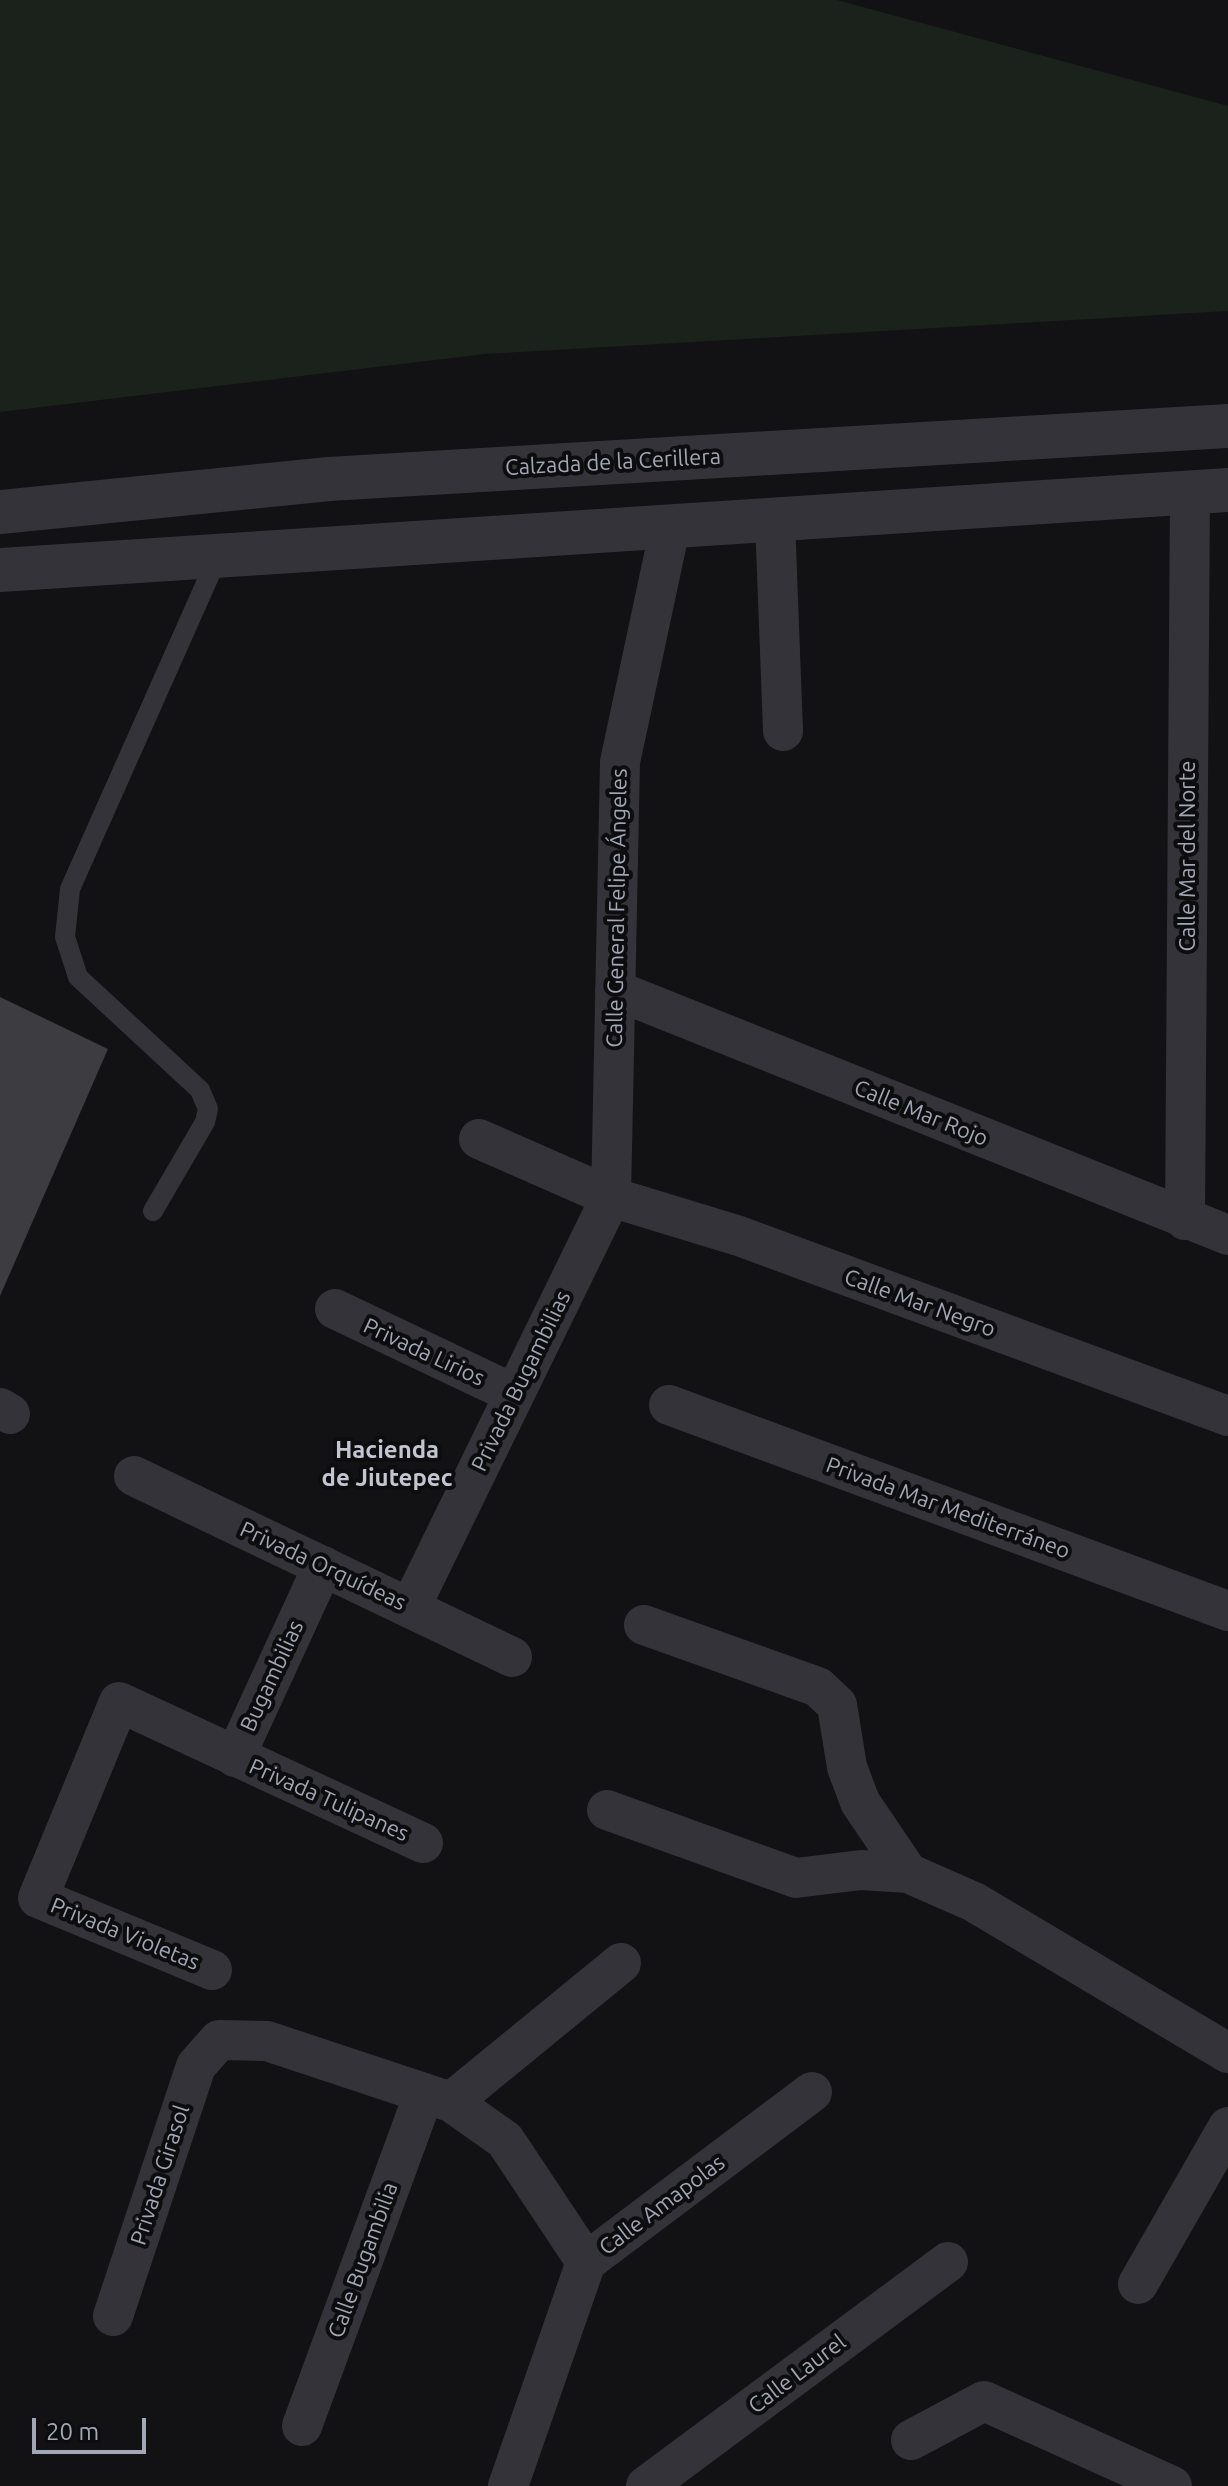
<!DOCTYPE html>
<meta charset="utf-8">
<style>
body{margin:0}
#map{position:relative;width:1228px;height:2486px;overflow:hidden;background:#121214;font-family:Ubuntu,sans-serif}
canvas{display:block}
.scale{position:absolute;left:32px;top:2418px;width:114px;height:36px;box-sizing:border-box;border:4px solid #a2a7b5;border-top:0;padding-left:10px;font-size:24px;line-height:28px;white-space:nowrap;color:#a2a7b5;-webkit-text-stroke:6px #0d0d0f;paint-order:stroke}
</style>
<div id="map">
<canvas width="1228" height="2486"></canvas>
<div class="scale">20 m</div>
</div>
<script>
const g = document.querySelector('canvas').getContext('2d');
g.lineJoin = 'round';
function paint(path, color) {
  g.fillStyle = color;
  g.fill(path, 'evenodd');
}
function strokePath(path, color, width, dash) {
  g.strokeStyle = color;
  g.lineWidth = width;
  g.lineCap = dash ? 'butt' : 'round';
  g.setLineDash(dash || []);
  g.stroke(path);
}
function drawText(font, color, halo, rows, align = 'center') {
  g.font = font + ' Ubuntu,sans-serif';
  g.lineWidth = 8;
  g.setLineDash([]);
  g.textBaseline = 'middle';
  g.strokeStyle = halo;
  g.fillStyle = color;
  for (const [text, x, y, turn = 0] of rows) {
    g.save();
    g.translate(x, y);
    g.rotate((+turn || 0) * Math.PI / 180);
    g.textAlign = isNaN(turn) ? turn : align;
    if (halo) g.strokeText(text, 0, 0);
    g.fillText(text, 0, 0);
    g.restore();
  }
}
const green = new Path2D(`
 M0,0H837L1228,106V311L485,354L0,412Z`);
const building = new Path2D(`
 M0,997L108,1049L0,1296Z`);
const service = new Path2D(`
 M153,1211L205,1122L208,1109L200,1090L78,977L65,937L70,889L219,554`);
const minor = new Path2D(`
 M775,520L783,731
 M615,990L1228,1235
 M479,1139L611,1197L739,1236L1228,1416
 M1185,1220L1190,493
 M335,1309L514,1394
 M669,1405L1228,1611
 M0,1408L10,1414
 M134,1476L512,1657
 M410,1608L611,1197L620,762L670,528
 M644,1625L818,1687L837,1705L847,1767L860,1802L908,1873
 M235,1757L323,1566
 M607,1810L796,1878L861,1870L908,1873L974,1902L1228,2053
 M212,1970L38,1898L119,1702L423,1843
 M451,2102L621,1963
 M1138,2284L1228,2127
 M113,2316L196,2066L219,2040L267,2041L451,2102L505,2140L586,2262
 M302,2426L424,2094
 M911,2440L984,2401L1172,2486
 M508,2486L586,2262L812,2092
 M646,2486L948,2262`);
const tertiary = new Path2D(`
 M0,512L329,479L1228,426
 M0,570L1228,490`);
const streetNames = [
 ["Calzada de la Cerillera",613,462,-3],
 ["Calle Mar del Norte",1188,856,-90],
 ["Calle General Felipe Ángeles",617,908,-89],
 ["Calle Mar Rojo",921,1113,22],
 ["Calle Mar Negro",920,1303,20],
 ["Privada Lirios",424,1352,25],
 ["Privada Bugambilias",521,1381,-64],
 ["Privada Mar Mediterráneo",948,1508,20],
 ["Privada Orquídeas",323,1566,25],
 ["Bugambilias",272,1676,-65],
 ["Privada Tulipanes",329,1800,24],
 ["Privada Violetas",125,1934,22],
 ["Privada Girasol",160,2175,-72],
 ["Calle Amapolas",662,2205,-37],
 ["Calle Bugambilia",363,2260,-70],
 ["Calle Laurel",797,2374,-37]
];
const neighbourhoodNames = [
 ["Hacienda",387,1450],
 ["de Jiutepec",387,1478]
];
paint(green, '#1a221b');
paint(building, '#3c3c41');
strokePath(service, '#333339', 20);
strokePath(minor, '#333339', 40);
strokePath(tertiary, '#333339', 44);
drawText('22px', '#a2a7b5', '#0d0d0f', streetNames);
drawText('bold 24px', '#c3c6d1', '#0d0d0f', neighbourhoodNames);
</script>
